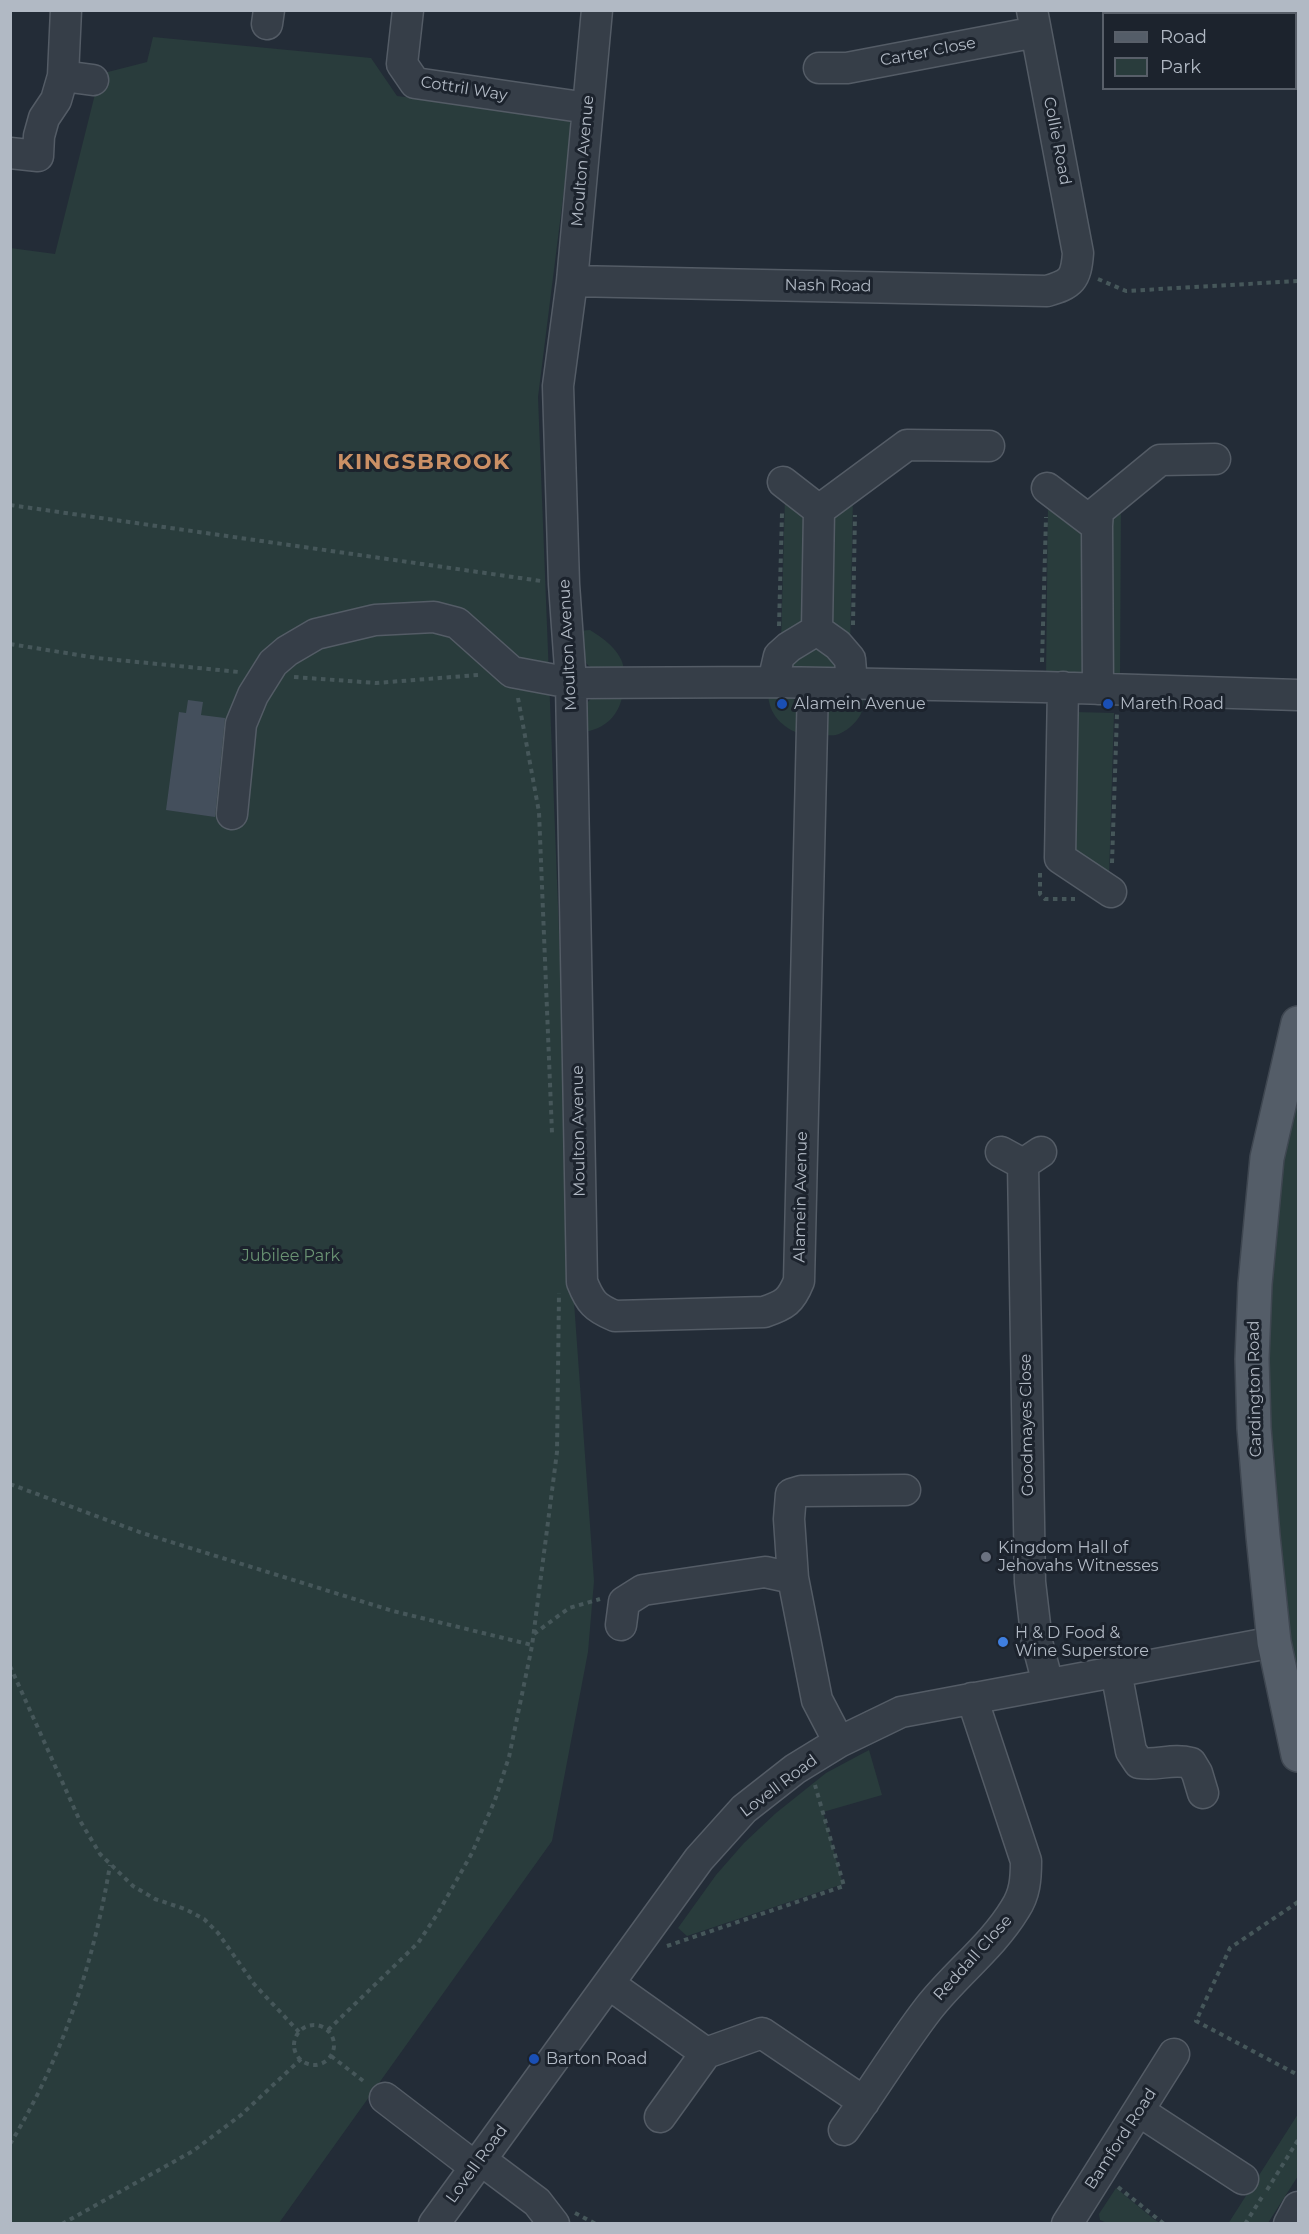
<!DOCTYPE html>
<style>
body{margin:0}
#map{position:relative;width:1309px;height:2234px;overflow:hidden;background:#232c37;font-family:Montserrat,sans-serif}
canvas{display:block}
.frame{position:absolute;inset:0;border:12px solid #b1b9c4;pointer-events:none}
.legend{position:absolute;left:1102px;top:12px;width:195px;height:78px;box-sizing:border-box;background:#1c232d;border:2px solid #585f69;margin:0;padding:8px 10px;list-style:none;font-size:18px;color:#b1b9c4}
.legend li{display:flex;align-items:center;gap:12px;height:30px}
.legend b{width:30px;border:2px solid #585f69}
</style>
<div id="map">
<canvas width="1309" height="2234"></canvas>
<div class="frame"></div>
<ul class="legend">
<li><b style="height:8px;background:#545d68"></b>Road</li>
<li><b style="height:16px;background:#293c3c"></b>Park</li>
</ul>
</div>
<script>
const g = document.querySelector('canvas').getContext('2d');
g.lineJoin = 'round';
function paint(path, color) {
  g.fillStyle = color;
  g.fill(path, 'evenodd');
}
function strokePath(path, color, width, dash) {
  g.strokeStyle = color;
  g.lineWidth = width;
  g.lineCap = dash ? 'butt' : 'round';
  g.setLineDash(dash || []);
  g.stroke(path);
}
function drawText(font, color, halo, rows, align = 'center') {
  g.font = font + ' Montserrat,sans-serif';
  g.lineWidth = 6;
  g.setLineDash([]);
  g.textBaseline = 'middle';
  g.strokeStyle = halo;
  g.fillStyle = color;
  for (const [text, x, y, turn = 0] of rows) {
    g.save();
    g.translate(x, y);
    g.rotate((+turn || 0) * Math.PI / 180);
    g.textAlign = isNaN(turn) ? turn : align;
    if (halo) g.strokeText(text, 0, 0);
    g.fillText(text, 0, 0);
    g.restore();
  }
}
const green = new Path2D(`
 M153,37L371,58L397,96L573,118L538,397L573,1288L594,1581L588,1652L552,1841L279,2223H11L10,248L55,254L100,74L147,62Z
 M785,496L806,512L808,625L781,645Z
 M853,496L850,650L831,628L834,515Z
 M1048,501L1090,540L1089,668L1082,678H1046Z
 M1121,504L1120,683L1111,677L1112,519Z
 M590,630C606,640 625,654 624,674C586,670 583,670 579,631Z
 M819,647L845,670L790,669L793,655Z
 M599,692H623C620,715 605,730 582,732C582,712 582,704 599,692Z
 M783,694C805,701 802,716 805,736C785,729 770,718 768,695Z
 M847,696H862C868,712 853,728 839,734C835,736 829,735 824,735C824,716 826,702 847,696Z
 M1074,712L1114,713L1109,877L1071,855Z
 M1298,1096V1703L1285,1625L1263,1358L1274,1236L1285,1153Z
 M869,1750L882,1795L823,1812L843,1884L687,1936L678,1928L716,1875L744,1843L776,1813L826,1773Z
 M1298,2114V2176L1268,2223L1228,2224Z
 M1116,2188L1155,2220L1160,2223H1107L1100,2220L1099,2214Z`);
const building = new Path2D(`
 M188,700L203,702L201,715L225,718L215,817L166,810L179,712L186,713Z`);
const path = new Path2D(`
 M1098,279L1126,291L1298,281
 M10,505L541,581
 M853,625L855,515
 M779,626L782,513
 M10,644L97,658L239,672
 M1042,662L1046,517
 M294,677L376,683L478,675
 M518,698L539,812L552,1133
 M1112,863L1117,714
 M1040,873V894L1045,899H1075
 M10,1484L142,1533L393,1611L532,1645
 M534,1634L569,1608L600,1599
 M10,1666L79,1819L100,1854L133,1886L155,1899L185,1909L204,1919L218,1933L254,1984L299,2032
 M1298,1902L1230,1948L1196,2021L1298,2075
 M667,1946L844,1886L815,1785
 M294 2045a20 20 0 1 1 40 0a20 20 0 1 1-40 0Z
 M328,2030L418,1943L438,1913L472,1853L495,1800L509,1757L532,1646L557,1452L559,1293
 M331,2056L366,2083
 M10,2144C62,2059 94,1962 110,1865
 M1118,2187L1164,2224
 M1267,2190L1298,2140
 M575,2213L596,2224
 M62,2224L193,2151L241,2115L301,2059
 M1245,2224L1262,2197`);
const minor = new Path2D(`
 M408,10L402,64L415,83L588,108
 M597,10L572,281L558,386L564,584L571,683L582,1282C590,1302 595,1308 615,1316L764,1312C785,1305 791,1301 799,1281L813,684
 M267,24L269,10
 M819,68H847L1036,32
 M63,76L93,80
 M10,153L38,156L39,136L44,118L56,100L63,76L66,10
 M572,281L1047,291C1071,284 1076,280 1078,253L1032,10
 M783,482L819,510L817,630
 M1047,488L1097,526L1098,689
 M819,510L907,445L989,446
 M1097,526L1098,511L1160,460L1215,459
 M773,682L779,656L789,647L817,630L838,645L850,659L852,683
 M1063,687L1060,858L1111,892
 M232,814L241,724L253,695L273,663L287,651L316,634L375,620L434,617L457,623L512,672L571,683L773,682L1042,687L1298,695
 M1001,1152L1023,1164
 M1041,1152L1023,1164L1030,1582L1037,1642L1048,1684
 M793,1578L789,1519L791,1494L801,1491L905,1490
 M621,1625L624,1602L643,1590L765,1572L793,1578L817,1700L839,1742
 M1116,1671L1131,1751L1139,1763C1158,1766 1172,1758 1191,1763L1197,1773L1203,1793
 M609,1984L706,2053
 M385,2098L475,2167
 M1139,2111L1243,2179
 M660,2117L706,2053L762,2033L864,2102
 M844,2130C873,2090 898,2048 928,2009C955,1974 992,1947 1015,1909C1025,1894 1026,1879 1026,1861L972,1698
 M481,2160L537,2202L554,2224
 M434,2224L699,1859L744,1809L795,1769L839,1742L901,1712L1274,1642
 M1067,2224L1174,2054
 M1289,2224L1298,2207`);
const major = new Path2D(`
 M1298,1023L1267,1158L1255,1284L1252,1359L1254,1428L1263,1536L1274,1642L1298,1755`);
const markers = [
 [782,704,6,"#1a4fb4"],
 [1108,704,6,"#1a4fb4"],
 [986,1557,6,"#6b7280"],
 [1003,1642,6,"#3f7fe0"],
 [534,2059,6,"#1a4fb4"]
];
const streetNames = [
 ["Carter Close",928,52,-11],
 ["Cottril Way",464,89,9],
 ["Collie Road",1057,141,79],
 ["Moulton Avenue",583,161,-85],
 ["Nash Road",828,286,1],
 ["Moulton Avenue",568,645,-93],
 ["Moulton Avenue",579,1131,-91],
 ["Alamein Avenue",801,1197,-89],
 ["Cardington Road",1255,1389,-91],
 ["Goodmayes Close",1027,1425,-91],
 ["Lovell Road",779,1786,-37],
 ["Reddall Close",973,1958,-48],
 ["Bamford Road",1121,2139,-57],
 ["Lovell Road",477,2164,-54]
];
const poiNames = [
 ["Alamein Avenue",794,704],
 ["Mareth Road",1120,704],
 ["Kingdom Hall of",998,1548],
 ["Jehovahs Witnesses",998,1566],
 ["H & D Food &",1015,1633],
 ["Wine Superstore",1015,1651],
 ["Barton Road",546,2059]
];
const parkNames = [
 ["Jubilee Park",291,1256]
];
const districtNames = [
 ["KINGSBROOK",424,463]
];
paint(green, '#293c3c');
paint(building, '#444f5c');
strokePath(minor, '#545c66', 33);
strokePath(major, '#3f4751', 36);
strokePath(path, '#46575a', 4, [4.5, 4.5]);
strokePath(minor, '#363e48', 30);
strokePath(major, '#545d68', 33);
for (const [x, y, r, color] of markers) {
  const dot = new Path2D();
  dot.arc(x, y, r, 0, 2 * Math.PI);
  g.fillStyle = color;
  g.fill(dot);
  strokePath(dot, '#1c232d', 2);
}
drawText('16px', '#b1b9c4', '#1c232d', streetNames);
drawText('16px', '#b1b9c4', '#1c232d', poiNames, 'left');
drawText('16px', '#6a9373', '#1c232d', parkNames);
g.letterSpacing = '1.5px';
drawText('bold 22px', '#cb9065', '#1c232d', districtNames);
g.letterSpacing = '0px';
</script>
